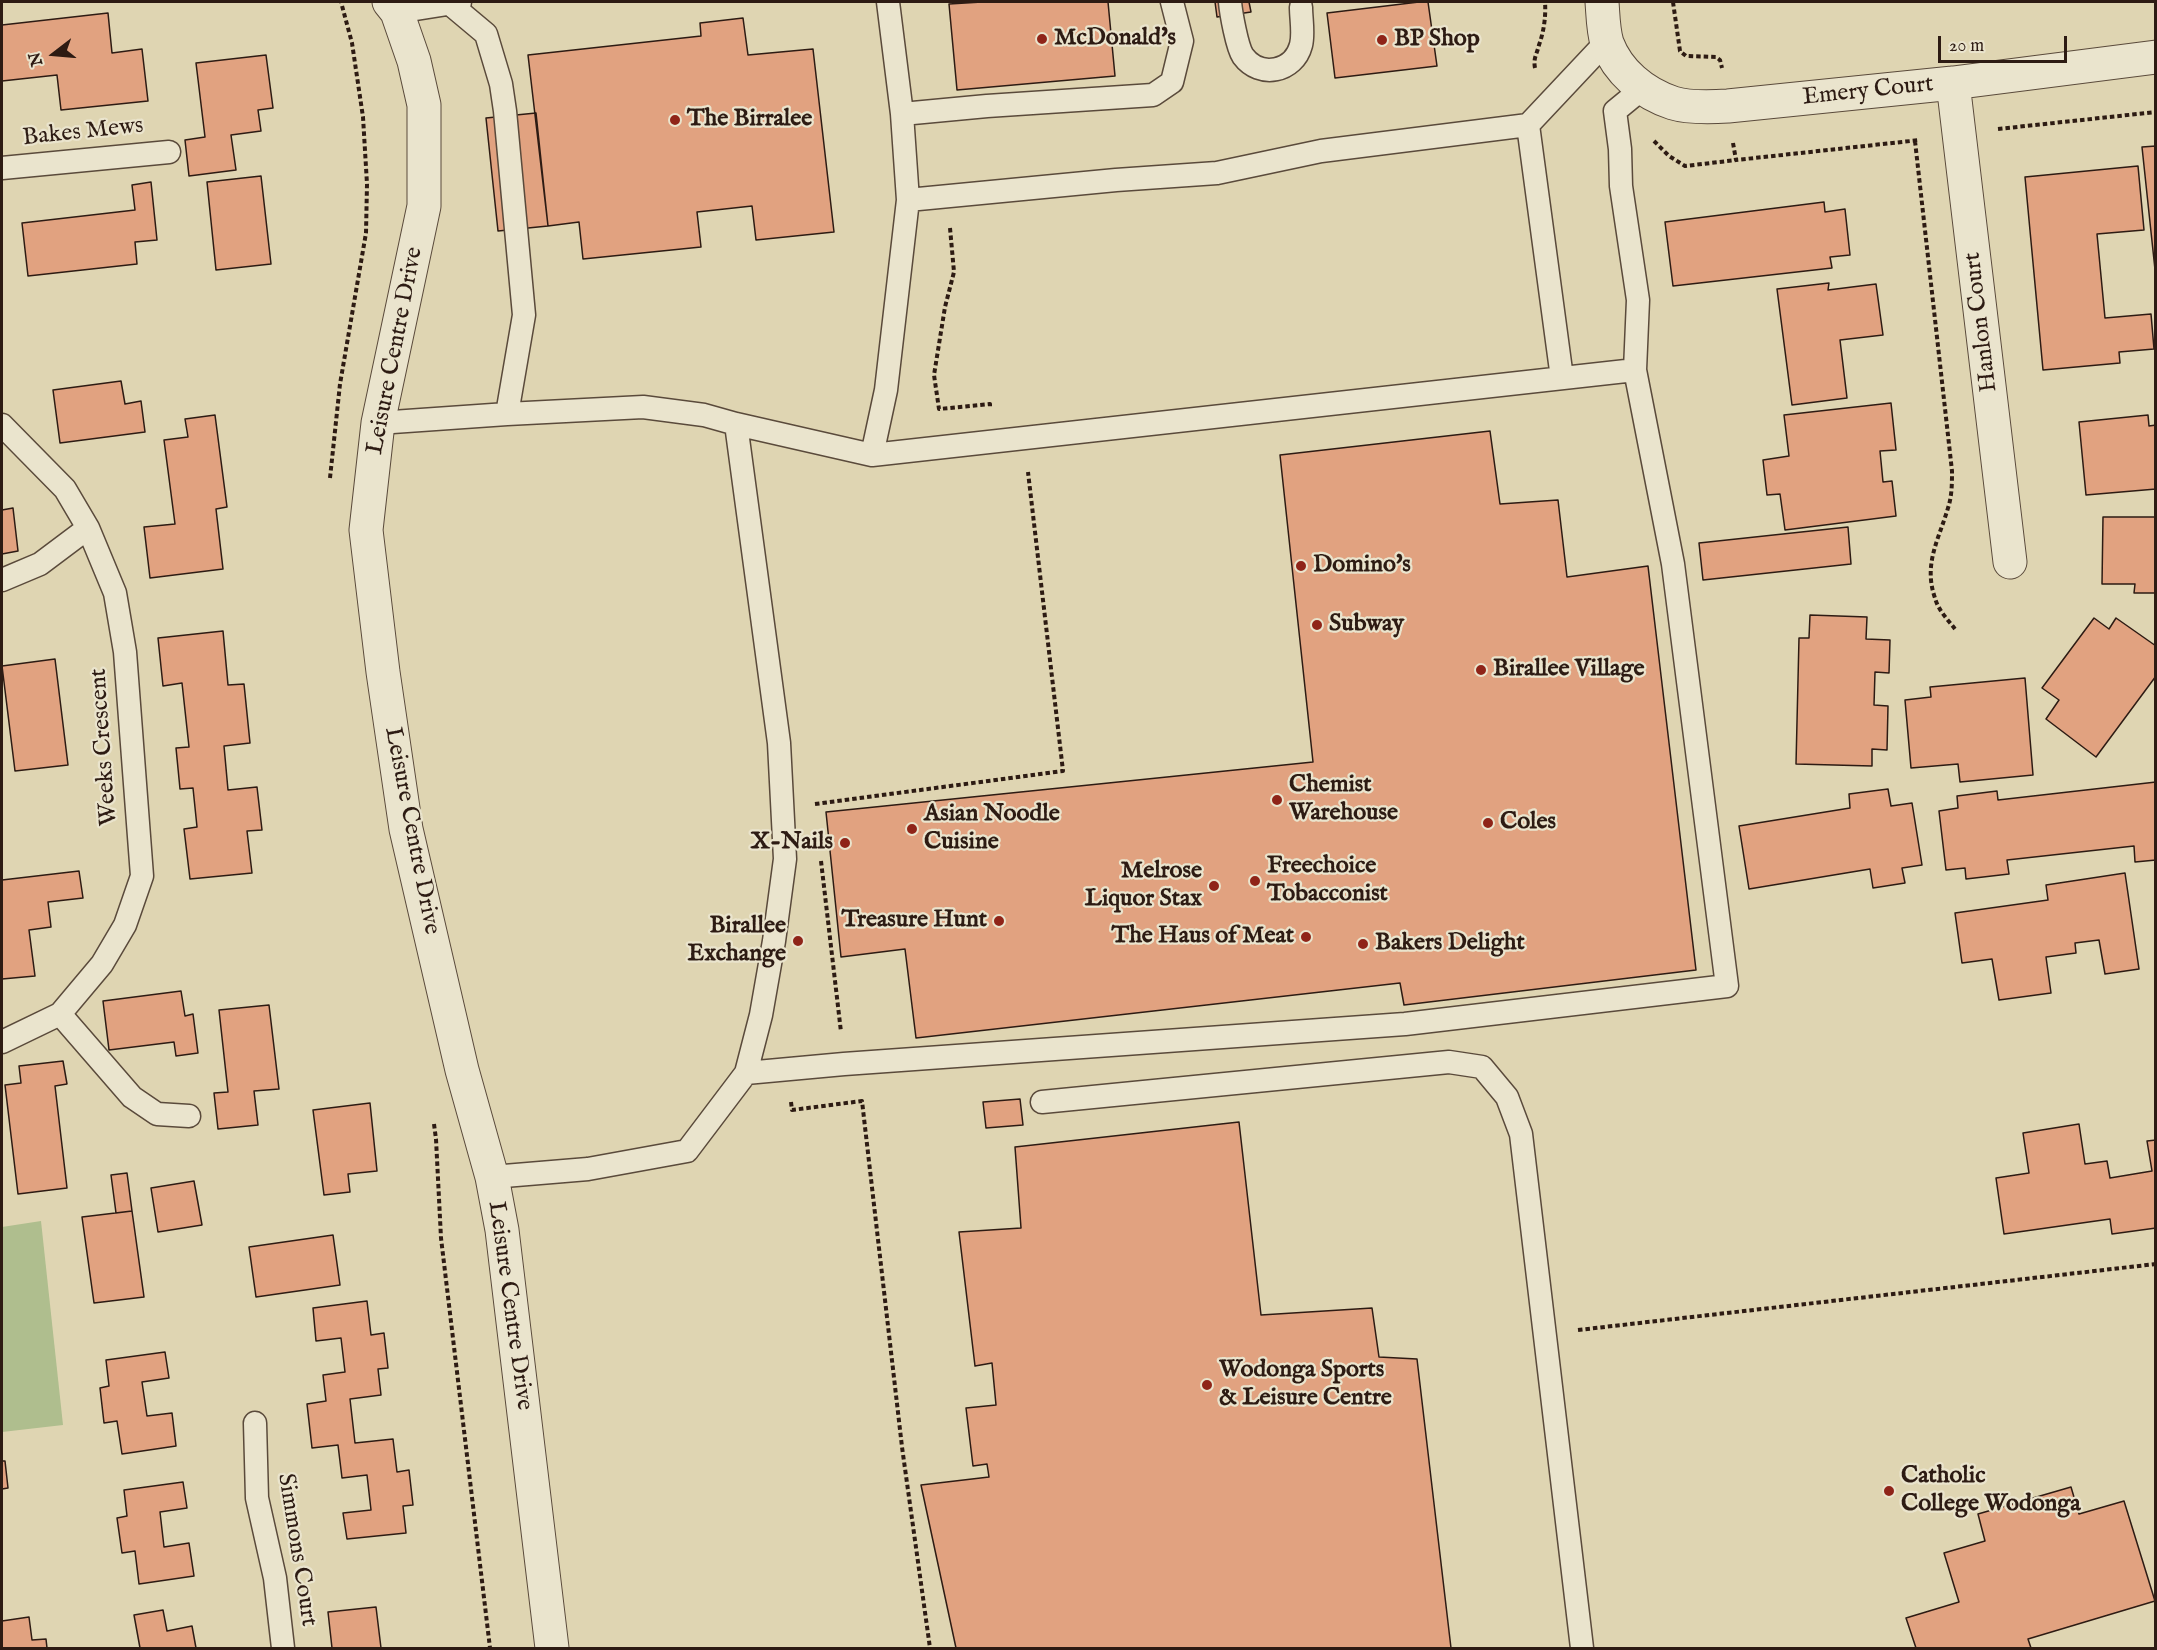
<!DOCTYPE html>
<style>
body{margin:0}
#map{position:relative;width:2157px;height:1650px;overflow:hidden;background:#dfd5b2;font-family:"IM FELL English",serif}
canvas{display:block}
.frame{position:absolute;inset:0;border:3px solid #2d1b13;pointer-events:none}
.north{position:absolute;left:24px;top:24px;width:60px;height:60px;-webkit-text-stroke:4px #eae4cd;paint-order:stroke;rotate:254deg;font-size:16px;font-weight:700;line-height:24px;text-align:center;color:#2d1b13}
.north::after{content:'';display:block;margin:auto;width:21px;height:27px;background:#2d1b13;clip-path:polygon(50% 0,100% 100%,50% 72%,0 100%)}
.scale{position:absolute;left:1938px;top:36px;width:129px;height:27px;box-sizing:border-box;border:3px solid #2d1b13;border-top:0;padding-left:8px;font-size:18px;line-height:21px;white-space:nowrap;color:#2d1b13;-webkit-text-stroke:4px #eae4cd;paint-order:stroke}
</style>
<div id="map">
<canvas width="2157" height="1650"></canvas>
<div class="frame"></div>
<div class="north">N</div>
<div class="scale">20 m</div>
</div>
<script>
const g = document.querySelector('canvas').getContext('2d');
g.lineJoin = 'round';
function paint(path, color) {
  g.fillStyle = color;
  g.fill(path, 'evenodd');
}
function strokePath(path, color, width, dash) {
  g.strokeStyle = color;
  g.lineWidth = width;
  g.lineCap = dash ? 'butt' : 'round';
  g.setLineDash(dash || []);
  g.stroke(path);
}
function drawText(font, color, halo, rows, align = 'center') {
  g.font = font + ' "IM FELL English",serif';
  g.lineWidth = 4.5;
  g.setLineDash([]);
  g.textBaseline = 'middle';
  g.strokeStyle = halo;
  g.fillStyle = color;
  for (const [text, x, y, turn = 0] of rows) {
    g.save();
    g.translate(x, y);
    g.rotate((+turn || 0) * Math.PI / 180);
    g.textAlign = isNaN(turn) ? turn : align;
    if (halo) g.strokeText(text, 0, 0);
    g.fillText(text, 0, 0);
    g.restore();
  }
}
const green = new Path2D(`
 M41,1221L63,1425L2,1432V1227Z`);
const building = new Path2D(`
 M982,2H1108L1115,76L957,90L949,4Z
 M1215,2H1249L1251,12L1217,17Z
 M1419,2H1428L1437,66L1335,78L1327,13Z
 M108,13L112,53L142,49L148,101L61,110L57,75L2,81V25Z
 M743,18L748,55L813,49L834,232L756,240L752,206L697,212L701,247L583,259L579,222L548,226L528,55L701,36L700,23Z
 M266,55L273,108L258,110L261,131L231,135L236,170L189,176L185,140L205,137L196,63Z
 M536,113L548,226L498,231L486,118Z
 M2156,146V279L2142,147Z
 M2138,166L2144,230L2097,234L2105,318L2151,314L2154,349L2119,352L2120,363L2043,370L2025,177Z
 M261,176L271,264L216,270L207,182Z
 M151,182L157,240L135,242L137,264L28,276L22,223L135,210L132,185Z
 M1824,202L1825,212L1845,209L1850,255L1830,257L1832,268L1673,286L1665,222Z
 M1829,283L1828,290L1876,284L1883,335L1840,340L1847,398L1792,405L1777,289Z
 M121,381L125,404L141,401L145,432L60,443L53,390Z
 M1891,403L1896,450L1880,451L1883,482L1892,481L1896,516L1785,530L1780,494L1767,495L1763,460L1789,456L1784,415Z
 M215,415L227,507L216,509L223,569L150,578L144,527L175,524L164,440L188,437L185,419Z
 M2148,415L2149,426L2156,425V489L2086,495L2079,422Z
 M1490,431L1500,504L1558,500L1567,577L1648,566L1696,970L1404,1005L1400,983L916,1038L905,949L841,957L826,812L1313,762L1280,455Z
 M13,508L18,551L2,554V510Z
 M2103,517H2156V593H2134L2135,584H2102Z
 M1848,527L1851,564L1703,580L1699,543Z
 M1810,615L1867,617L1866,639L1890,640L1889,673L1875,672L1874,705L1888,706L1887,750L1872,749V766L1796,764L1799,638H1809Z
 M2094,618L2109,629L2116,618L2156,646V676L2096,757L2046,719L2059,700L2042,688Z
 M223,631L228,685L244,684L250,743L224,746L228,790L257,787L262,830L247,831L252,873L190,879L184,829L197,827L193,788L180,789L176,748L189,747L182,683L163,686L158,638Z
 M55,659L68,765L15,771L2,666Z
 M2025,678L2033,775L1960,782L1958,764L1911,768L1905,700L1931,697L1930,687Z
 M2156,782V860L2135,862L2134,846L2007,860L2009,874L1966,879L1965,868L1946,870L1939,811L1958,808L1957,796L1997,791L1998,800Z
 M1888,789L1891,806L1912,803L1922,865L1902,868L1905,883L1873,888L1870,869L1749,889L1739,826L1850,808L1849,794Z
 M79,871L83,898L48,902L51,927L29,930L35,976L2,979V880Z
 M2125,873L2139,969L2105,974L2099,940L2075,943L2076,953L2046,957L2051,993L1999,1000L1992,959L1962,963L1955,913L2048,900L2046,885Z
 M181,991L185,1016L193,1014L198,1053L176,1056L174,1042L109,1050L103,1001Z
 M269,1005L279,1089L254,1091L258,1125L218,1129L214,1093L228,1092L219,1010Z
 M63,1061L67,1084L55,1086L67,1188L18,1194L5,1085L21,1083L19,1066Z
 M1020,1099L1023,1125L986,1128L983,1102Z
 M370,1103L377,1171L348,1174L350,1192L324,1195L313,1110Z
 M1239,1122L1261,1315L1372,1308L1379,1357L1417,1359L1451,1648H956L921,1485L989,1477L987,1464L973,1466L966,1408L996,1405L992,1363L975,1366L959,1232L1021,1228L1015,1147Z
 M2079,1124L2085,1164L2107,1161L2110,1178L2152,1171L2147,1141L2156,1140V1228L2112,1234L2110,1219L2004,1234L1996,1178L2029,1173L2023,1133Z
 M127,1173L132,1211L116,1213L111,1175Z
 M194,1181L202,1225L158,1232L151,1188Z
 M132,1211L144,1297L94,1303L82,1217Z
 M333,1235L340,1285L256,1297L249,1247Z
 M367,1301L371,1335L384,1333L388,1368L378,1369L381,1395L350,1399L355,1443L393,1439L397,1472L409,1470L413,1505L403,1506L406,1533L347,1539L343,1513L371,1510L367,1475L342,1478L338,1445L312,1448L307,1404L326,1401L323,1375L345,1372L341,1338L316,1341L313,1308Z
 M165,1352L169,1378L142,1382L147,1416L172,1413L176,1446L122,1454L117,1421L104,1423L100,1388L109,1386L106,1360Z
 M2,1461H5L8,1488L2,1489Z
 M183,1482L187,1508L160,1512L164,1547L189,1543L194,1576L139,1584L135,1551L122,1553L117,1518L127,1516L124,1490Z
 M2071,1487L2079,1514L2124,1501L2155,1601L2028,1639L2031,1648H1916L1906,1618L1959,1602L1944,1553L1985,1541L1978,1514Z
 M376,1607L381,1648H332L328,1612Z
 M163,1610L167,1631L192,1626L196,1648H140L134,1615Z
 M29,1617L32,1640L46,1639L47,1648H2V1621Z`);
const path = new Path2D(`
 M1673,2L1680,51L1686,56L1716,57L1720,60L1722,68
 M1535,68C1533,58 1537,54 1539,45C1544,31 1546,16 1545,2
 M1998,129L2156,112
 M1654,141L1669,156L1685,166L1736,160
 M1915,141L1952,471C1952,483 1952,496 1948,508C1939,539 1923,564 1935,598C1938,610 1948,620 1955,629
 M1733,143L1736,160L1920,140
 M950,228L954,272L945,307L934,375L939,409L990,404V407
 M330,478L340,384L366,233L367,184L363,117L352,43L341,2
 M815,804L1063,771L1028,472
 M821,861L841,1032
 M791,1102L792,1110L862,1101L902,1447L930,1648
 M434,1124L436,1139L441,1238L490,1648
 M1578,1330L2156,1264`);
const service = new Path2D(`
 M1230,2C1231,13 1237,47 1243,56C1260,79 1294,72 1301,45C1304,34 1301,19 1301,7
 M449,3L486,34L501,84L505,111L524,315L507,414
 M397,12L460,2
 M902,114L987,106L1153,95L1172,82L1182,41L1172,2
 M1528,125L1562,378
 M2,168L169,152
 M908,200L1116,180L1217,173L1321,151L1528,125L1607,41
 M378,423L507,414L643,407L704,415L736,424L872,455L1635,370
 M2,425L65,489L88,528L115,593L125,652L142,876L125,925L102,964L60,1014L2,1042
 M872,455L886,390L908,200L902,114L888,2
 M2,580L40,564L88,528
 M60,1014L132,1097L157,1114L189,1116
 M746,1073L844,1064L1405,1024L1727,986L1673,564L1635,370L1638,300L1621,186L1620,149L1615,111L1643,88
 M1042,1102L1449,1062L1482,1067L1507,1097L1521,1134L1582,1648
 M492,1177L588,1169L687,1151L746,1073L761,1015L774,941L785,859L779,743L736,424
 M255,1423L257,1498L275,1578L283,1648`);
const minor = new Path2D(`
 M389,2L397,12L414,61L424,105V206L378,423L366,530L383,672L406,829L462,1070L492,1177L502,1230L552,1648
 M1602,2C1603,14 1603,30 1607,43C1618,72 1643,93 1673,103C1689,108 1712,107 1728,106L1953,83L2156,57
 M1953,83L2010,562`);
const markers = [
 [1042,39,6,"#8f2418"],
 [1382,40,6,"#8f2418"],
 [675,120,6,"#8f2418"],
 [1301,566,6,"#8f2418"],
 [1317,625,6,"#8f2418"],
 [1481,670,6,"#8f2418"],
 [1277,800,6,"#8f2418"],
 [1488,823,6,"#8f2418"],
 [912,829,6,"#8f2418"],
 [845,843,6,"#8f2418"],
 [1255,881,6,"#8f2418"],
 [1214,886,6,"#8f2418"],
 [999,921,6,"#8f2418"],
 [1306,937,6,"#8f2418"],
 [798,941,6,"#8f2418"],
 [1363,944,6,"#8f2418"],
 [1207,1385,6,"#8f2418"],
 [1889,1491,6,"#8f2418"]
];
const poiNames = [
 ["McDonald's",1054,39],
 ["BP Shop",1394,40],
 ["The Birralee",687,120],
 ["Domino's",1313,566],
 ["Subway",1329,625],
 ["Birallee Village",1493,670],
 ["Chemist",1289,786],
 ["Warehouse",1289,814],
 ["Asian Noodle",924,815],
 ["Cuisine",924,843],
 ["Coles",1500,823],
 ["X-Nails",833,843,"right"],
 ["Freechoice",1267,867],
 ["Tobacconist",1267,895],
 ["Melrose",1202,872,"right"],
 ["Liquor Stax",1202,900,"right"],
 ["Treasure Hunt",987,921,"right"],
 ["Birallee",786,927,"right"],
 ["Exchange",786,955,"right"],
 ["The Haus of Meat",1294,937,"right"],
 ["Bakers Delight",1375,944],
 ["Wodonga Sports",1219,1371],
 ["& Leisure Centre",1219,1399],
 ["Catholic",1901,1477],
 ["College Wodonga",1901,1505]
];
const streetNames = [
 ["Emery Court",1868,92,-6],
 ["Bakes Mews",83,133,-6],
 ["Hanlon Court",1982,322,-97],
 ["Leisure Centre Drive",396,351,-79],
 ["Weeks Crescent",105,747,-94],
 ["Leisure Centre Drive",411,831,79],
 ["Leisure Centre Drive",509,1306,82],
 ["Simmons Court",296,1550,81]
];
paint(green, '#afbe8e');
paint(building, '#e1a280');
strokePath(building, '#2d1b13', 1.5);
strokePath(service, '#5a4a3b', 25);
strokePath(minor, '#5a4a3b', 35);
strokePath(path, '#2d1b13', 4, [4.5, 3]);
strokePath(service, '#eae4cd', 22);
strokePath(minor, '#eae4cd', 33);
for (const [x, y, r, color] of markers) {
  const dot = new Path2D();
  dot.arc(x, y, r, 0, 2 * Math.PI);
  g.fillStyle = color;
  g.fill(dot);
  strokePath(dot, '#eae4cd', 2);
}
drawText('bold 24px', '#2d1b13', '#eae4cd', poiNames, 'left');
drawText('24px', '#2d1b13', '#eae4cd', streetNames);
</script>
